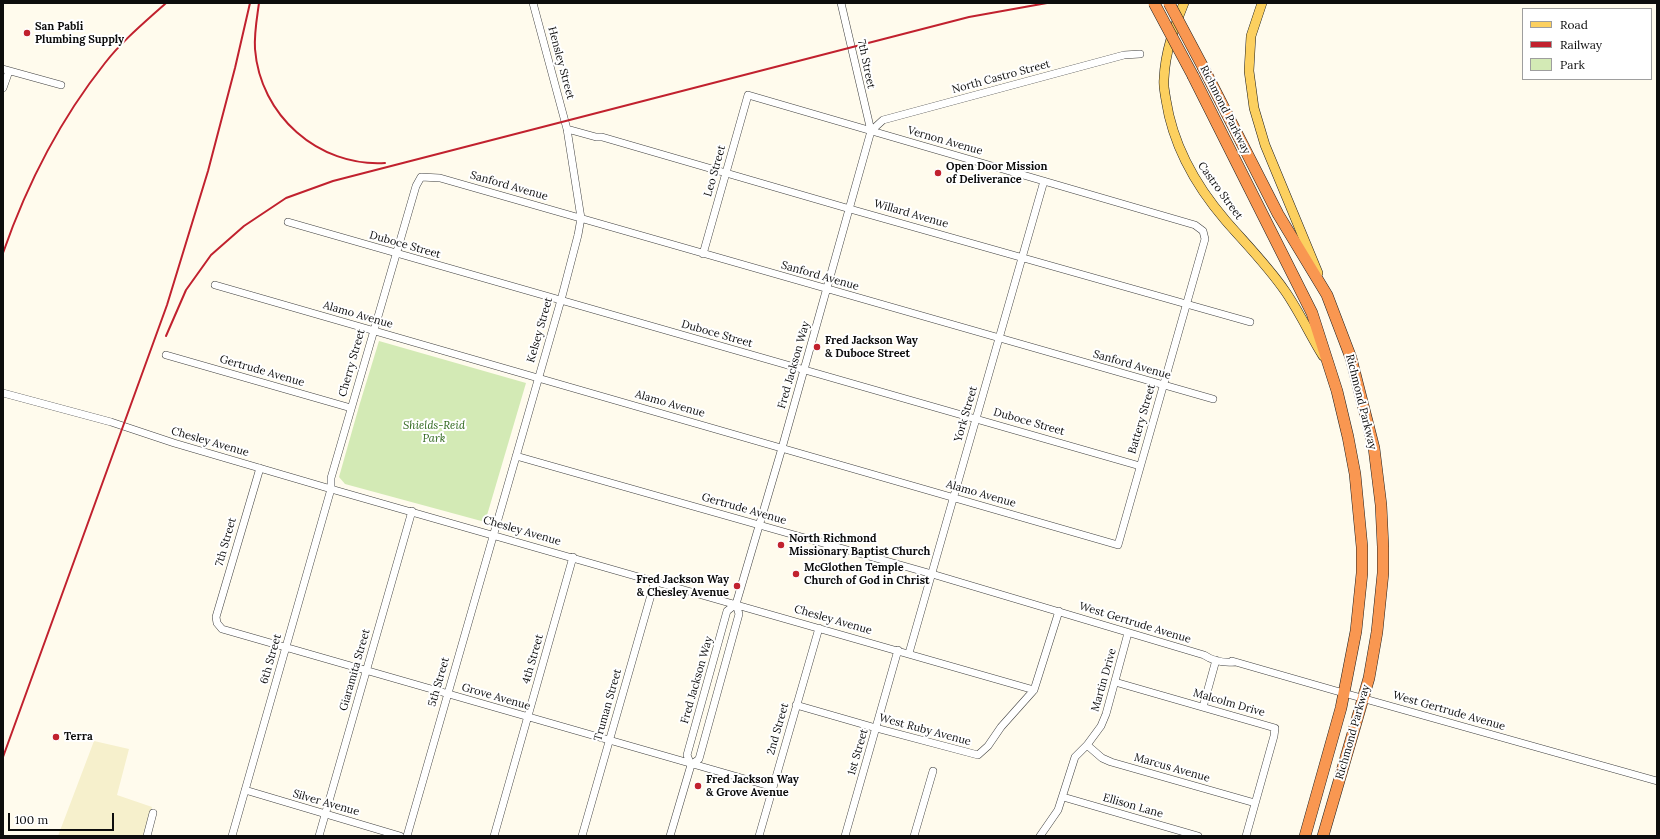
<!DOCTYPE html>
<style>
body{margin:0}
#map{position:relative;width:1660px;height:839px;overflow:hidden;background:#fffbed;font-family:Lora,serif}
canvas{display:block}
.frame{position:absolute;inset:0;border:4px solid #0d0d0d;pointer-events:none}
.legend{position:absolute;left:1522px;top:8px;width:130px;height:72px;box-sizing:border-box;background:#fff;border:1px solid #9e9e9e;margin:0;padding:5px 7px;list-style:none;font-size:12px;color:#0d0d0d}
.legend li{display:flex;align-items:center;gap:8px;height:20px}
.legend b{width:20px;border:1px solid #9e9e9e}
.scale{position:absolute;left:8px;top:813px;width:106px;height:18px;box-sizing:border-box;border:2px solid #0d0d0d;border-top:0;padding-left:5px;font-size:12px;line-height:14px;white-space:nowrap;color:#0d0d0d;-webkit-text-stroke:3px #fff;paint-order:stroke}
</style>
<div id="map">
<canvas width="1660" height="839"></canvas>
<div class="frame"></div>
<ul class="legend">
<li><b style="height:5px;background:#fcd05f"></b>Road</li>
<li><b style="height:5px;background:#c1212e"></b>Railway</li>
<li><b style="height:11px;background:#d3eab5"></b>Park</li>
</ul>
<div class="scale">100 m</div>
</div>
<script>
const g = document.querySelector('canvas').getContext('2d');
g.lineJoin = 'round';
function paint(path, color) {
  g.fillStyle = color;
  g.fill(path, 'evenodd');
}
function strokePath(path, color, width, dash) {
  g.strokeStyle = color;
  g.lineWidth = width;
  g.lineCap = dash ? 'butt' : 'round';
  g.setLineDash(dash || []);
  g.stroke(path);
}
function drawText(font, color, halo, rows, align = 'center') {
  g.font = font + ' Lora,serif';
  g.lineWidth = 4;
  g.setLineDash([]);
  g.textBaseline = 'middle';
  g.strokeStyle = halo;
  g.fillStyle = color;
  for (const [text, x, y, turn = 0] of rows) {
    g.save();
    g.translate(x, y);
    g.rotate((+turn || 0) * Math.PI / 180);
    g.textAlign = isNaN(turn) ? turn : align;
    if (halo) g.strokeText(text, 0, 0);
    g.fillText(text, 0, 0);
    g.restore();
  }
}
const farmland = new Path2D(`
 M94,741L129,749L117,795L152,807L143,836H58Z`);
const green = new Path2D(`
 M379,341L526,383L485,522L345,484L339,477L360,403Z`);
const minor = new Path2D(`
 M3,69L61,85
 M3,88L9,71
 M567,129L596,137H602L850,209L1250,322
 M871,131L883,120L1124,55L1140,54
 M288,222L1140,466
 M215,285L1118,545L1205,239L1203,231L1195,225L748,95L703,254
 M166,355L351,408
 M3,393L111,422L174,443L331,489L1034,690
 M516,456L932,574L1204,655C1213,661 1224,663 1235,662
 M260,468L216,617L217,623L222,629L773,787
 M909,653L1044,181
 M1232,661L1333,690L1657,781
 M1115,682L1275,728L1274,736L1246,836
 M796,705L876,728L978,755L988,746L1001,727L1034,690L1059,611
 M1203,707L1216,660
 M1087,745L1102,758L1111,762L1255,803
 M691,765L699,759L739,614L736,604L782,448L871,131L841,3
 M245,790L400,836
 M1063,797L1198,836
 M147,836L153,813
 M232,836L331,489V478L416,186L421,177L440,178L1213,399
 M319,836L412,511
 M407,836L561,300L578,235L581,218L567,129L533,3
 M494,836L573,557
 M582,836L655,581
 M670,836L691,765L687,755L727,611L736,604
 M759,836L819,628
 M845,836L898,650
 M914,836L933,771
 M1040,836L1058,810L1075,757L1087,745L1101,726L1106,714L1128,633`);
const major = new Path2D(`
 M1184,3C1174,28 1165,52 1164,79C1163,86 1165,93 1166,100C1173,146 1196,186 1226,221C1246,244 1267,265 1285,291C1299,311 1310,335 1323,356
 M1262,3L1251,36L1249,71L1254,108L1265,145L1318,273`);
const highway = new Path2D(`
 M1203,67L1278,214L1327,295L1351,358L1374,448L1381,505L1383,547V573L1377,632L1369,678L1323,836
 M1193,76L1312,313L1337,391L1348,437L1355,474L1362,547V573L1356,631L1341,708L1305,836`);
const rail = new Path2D(`
 M259,3C257,18 254,33 255,49C260,115 318,167 385,163
 M3,253C27,184 59,121 105,63C122,41 145,22 166,3
 M166,336L186,290L211,255L244,226L286,198L333,181L969,17L1047,3
 M3,757L167,305L208,171L235,68L250,3`);
const highwayBridge = new Path2D(`
 M1154,3L1193,76
 M1169,3L1203,67`);
const markers = [
 [27,33,4,"#c1212e"],
 [938,173,4,"#c1212e"],
 [817,347,4,"#c1212e"],
 [781,545,4,"#c1212e"],
 [796,574,4,"#c1212e"],
 [737,586,4,"#c1212e"],
 [56,737,4,"#c1212e"],
 [698,786,4,"#c1212e"]
];
const poiNames = [
 ["San Pabli",35,27],
 ["Plumbing Supply",35,40],
 ["Open Door Mission",946,167],
 ["of Deliverance",946,180],
 ["Fred Jackson Way",825,341],
 ["& Duboce Street",825,354],
 ["North Richmond",789,539],
 ["Missionary Baptist Church",789,552],
 ["McGlothen Temple",804,568],
 ["Church of God in Christ",804,581],
 ["Fred Jackson Way",729,580,"right"],
 ["& Chesley Avenue",729,593,"right"],
 ["Terra",64,737],
 ["Fred Jackson Way",706,780],
 ["& Grove Avenue",706,793]
];
const streetNames = [
 ["Hensley Street",561,63,75],
 ["7th Street",866,64,78],
 ["North Castro Street",1001,77,-15],
 ["Richmond Parkway",1225,110,63],
 ["Vernon Avenue",945,141,16],
 ["Leo Street",715,171,-74],
 ["Sanford Avenue",509,186,16],
 ["Castro Street",1220,191,54],
 ["Willard Avenue",911,214,16],
 ["Duboce Street",405,245,16],
 ["Sanford Avenue",820,276,16],
 ["Alamo Avenue",358,315,16],
 ["Kelsey Street",540,330,-74],
 ["Duboce Street",717,334,16],
 ["Cherry Street",352,363,-74],
 ["Fred Jackson Way",794,365,-74],
 ["Sanford Avenue",1132,365,16],
 ["Gertrude Avenue",262,371,16],
 ["Richmond Parkway",1361,402,76],
 ["Alamo Avenue",670,404,16],
 ["York Street",966,414,-74],
 ["Battery Street",1142,419,-74],
 ["Duboce Street",1029,422,16],
 ["Chesley Avenue",210,442,16],
 ["Alamo Avenue",981,494,16],
 ["Gertrude Avenue",744,509,16],
 ["Chesley Avenue",522,531,16],
 ["7th Street",226,542,-74],
 ["Chesley Avenue",833,620,16],
 ["West Gertrude Avenue",1135,623,17],
 ["6th Street",271,659,-74],
 ["4th Street",533,659,-74],
 ["Giaramita Street",355,670,-74],
 ["Fred Jackson Way",697,680,-74],
 ["Martin Drive",1104,680,-74],
 ["5th Street",439,682,-74],
 ["Grove Avenue",496,697,16],
 ["Malcolm Drive",1229,703,16],
 ["Truman Street",608,705,-74],
 ["West Gertrude Avenue",1449,711,16],
 ["2nd Street",778,729,-74],
 ["West Ruby Avenue",925,730,15],
 ["Richmond Parkway",1353,732,-74],
 ["1st Street",858,752,-74],
 ["Marcus Avenue",1172,768,16],
 ["Silver Avenue",326,803,16],
 ["Ellison Lane",1133,806,16]
];
const parkNames = [
 ["Shields-Reid",434,426],
 ["Park",434,439]
];
paint(farmland, '#f6f0cc');
paint(green, '#d3eab5');
strokePath(minor, '#404040', 8);
strokePath(major, '#1e1e1e', 10);
strokePath(highway, '#1e1e1e', 12);
strokePath(minor, '#fff', 7);
strokePath(major, '#fcd05f', 9);
strokePath(highway, '#f99751', 11);
strokePath(rail, '#c1212e', 2);
strokePath(highwayBridge, '#1e1e1e', 12, []);
strokePath(highwayBridge, '#f99751', 11);
for (const [x, y, r, color] of markers) {
  const dot = new Path2D();
  dot.arc(x, y, r, 0, 2 * Math.PI);
  g.fillStyle = color;
  g.fill(dot);
  strokePath(dot, '#fff', 1.5);
}
drawText('bold 11px', '#0d0d0d', '#fff', poiNames, 'left');
drawText('11px', '#0d0d0d', '#fff', streetNames);
drawText('italic 11px', '#2e661b', '#fff', parkNames);
</script>
